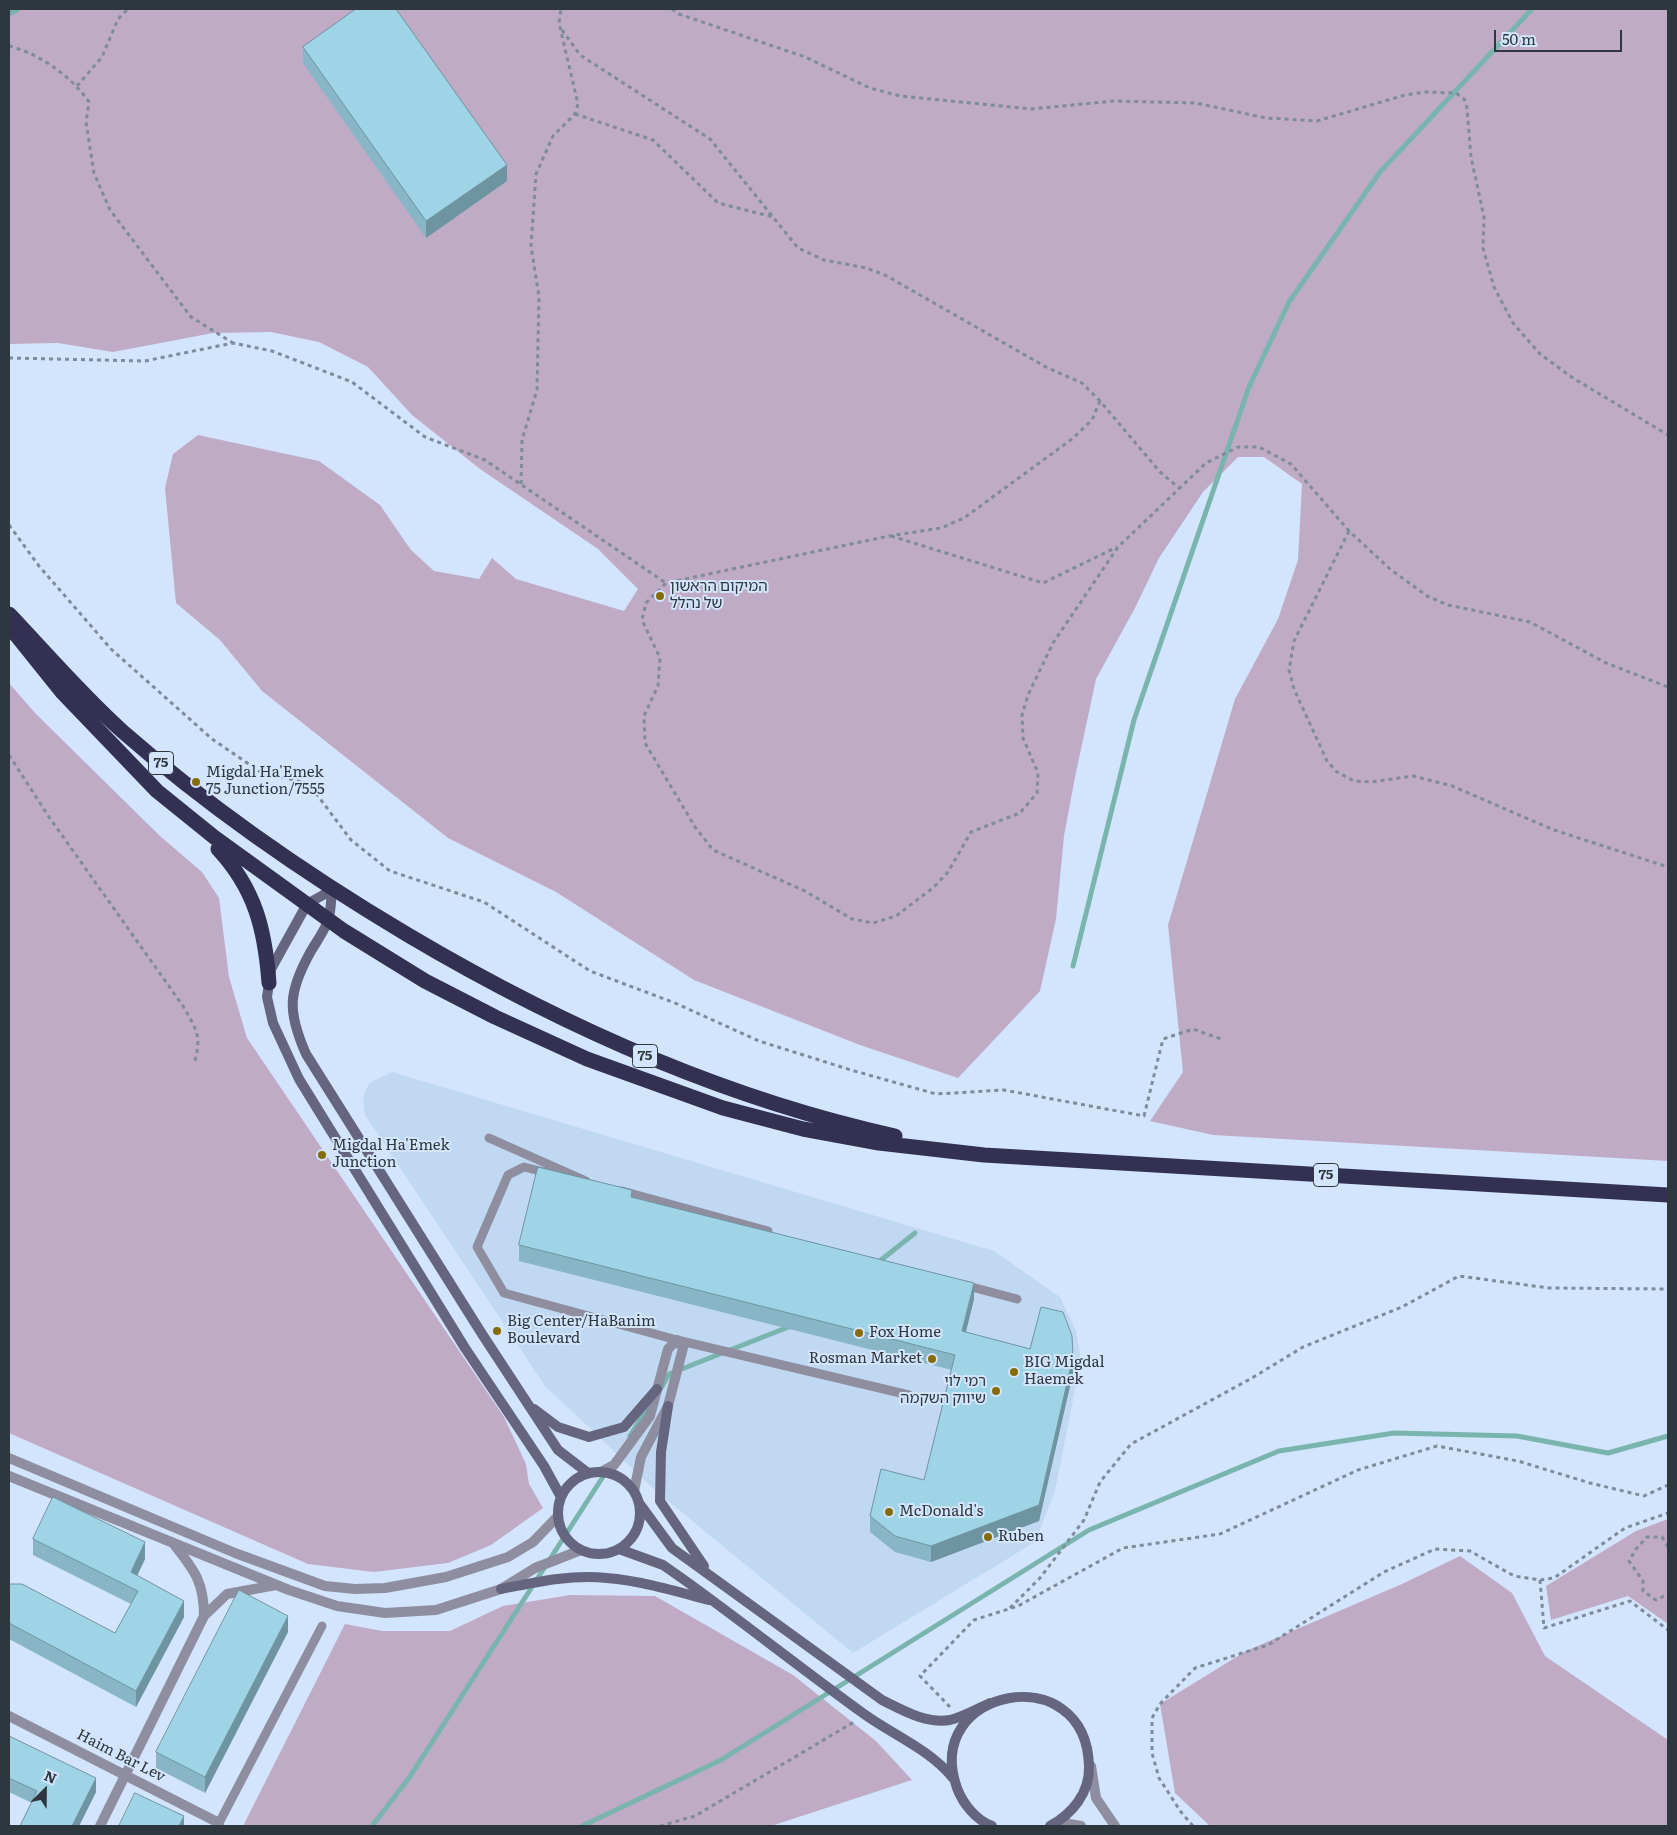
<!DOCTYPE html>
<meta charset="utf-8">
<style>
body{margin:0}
#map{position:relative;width:1677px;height:1835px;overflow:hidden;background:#d3e5fc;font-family:Literata,serif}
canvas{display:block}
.frame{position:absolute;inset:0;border:10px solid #2e363e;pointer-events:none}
.north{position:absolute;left:20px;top:1765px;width:50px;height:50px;-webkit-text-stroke:4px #d3e5fc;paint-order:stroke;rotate:23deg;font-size:14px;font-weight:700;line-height:20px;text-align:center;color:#2e363e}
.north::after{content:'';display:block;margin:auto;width:18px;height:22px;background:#2e363e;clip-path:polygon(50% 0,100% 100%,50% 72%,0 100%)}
.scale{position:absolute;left:1494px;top:30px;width:128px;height:22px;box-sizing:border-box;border:2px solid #2e363e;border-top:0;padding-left:6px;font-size:15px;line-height:18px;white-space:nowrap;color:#2e363e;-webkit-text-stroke:4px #d3e5fc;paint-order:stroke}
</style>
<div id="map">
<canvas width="1677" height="1835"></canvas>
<div class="frame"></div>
<div class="north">N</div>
<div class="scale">50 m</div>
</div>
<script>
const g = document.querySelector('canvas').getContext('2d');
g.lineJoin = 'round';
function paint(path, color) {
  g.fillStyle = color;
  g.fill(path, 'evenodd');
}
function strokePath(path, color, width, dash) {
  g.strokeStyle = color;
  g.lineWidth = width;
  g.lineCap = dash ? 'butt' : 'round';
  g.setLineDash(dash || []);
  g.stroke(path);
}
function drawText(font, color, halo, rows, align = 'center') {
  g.font = font + ' Literata,"Noto Sans Hebrew",serif';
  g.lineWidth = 4;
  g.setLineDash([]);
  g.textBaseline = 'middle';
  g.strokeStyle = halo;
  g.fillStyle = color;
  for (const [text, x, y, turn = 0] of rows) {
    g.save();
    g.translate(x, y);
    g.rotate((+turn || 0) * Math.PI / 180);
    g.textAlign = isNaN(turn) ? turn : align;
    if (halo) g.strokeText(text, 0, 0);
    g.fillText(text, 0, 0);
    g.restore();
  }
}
const built = new Path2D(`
 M392,1072L994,1251L1060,1297L1076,1331L1081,1359L1055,1491L1035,1542L853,1653L657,1492L545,1386L365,1115L363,1097L369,1083Z`);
const green = new Path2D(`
 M9,9H1668V1161L1213,1135L1150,1121L1183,1072L1168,925L1235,699L1278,619L1298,560L1302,484L1264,457H1238L1203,492L1159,558L1135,608L1096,679L1075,777L1064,836L1056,919L1040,991L958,1078L860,1045L694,980L556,892L448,838L262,691L220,640L176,603L165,488L173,454L198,435L319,461L380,505L411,550L434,571L479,579L492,558L516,579L624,611L638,589L598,549L480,469L412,415L368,367L319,342L271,332L213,333L113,352L58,343L9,344Z
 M9,683L36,714L160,836L202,872L219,898L229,977L247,1038L504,1417L526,1464L529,1484L543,1508L491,1545L448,1563L374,1572L308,1564L9,1433Z
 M1668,1519V1624L1628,1596L1551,1620L1546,1586L1636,1531Z
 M1460,1556L1512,1593L1545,1656L1668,1740V1826H1210L1175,1793L1160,1704L1246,1651L1402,1584Z
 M570,1595L655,1596L793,1675L876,1741L912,1780L771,1826H243L345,1624L382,1631H450L503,1606Z`);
const stream = new Path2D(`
 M9,14L18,9
 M1073,966L1134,720L1249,387L1289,302L1380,172L1532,9
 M876,1264L915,1233
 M661,1388L669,1374L791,1326
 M630,1436L649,1405
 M372,1826L409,1778L606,1472
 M582,1826L721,1760L1089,1530L1279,1451L1394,1433L1517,1436L1608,1453L1668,1436`);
const path = new Path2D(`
 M672,9L679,14L805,57L870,88L900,96L1032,109L1114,101L1196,103L1266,118L1317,121L1405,95L1425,92L1456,93L1464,99L1467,108L1471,157L1484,217L1483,248L1494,287L1513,323L1540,354L1573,378L1668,435
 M562,30L580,55L710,139L798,248L824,260L866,268L885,275L1046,367L1082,383L1100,401L1160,472L1179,488
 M9,46C40,54 71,76 89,102L86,122L94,173L110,210L191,317L233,343
 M77,86L102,57L118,19L128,9
 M575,114L653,140L718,203L773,217
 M9,358L145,361L233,343L272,351L352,382L425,437L485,460L666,583
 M1100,401L1092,420L1072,439L964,518L941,528L889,536L666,583L646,603L642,620L660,658L658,686L644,716L645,743L695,827L713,850L805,891L852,919L873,923L896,916L934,887L948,872L971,832L1020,813L1037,793L1038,773L1023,738L1022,715L1028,695L1053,643L1118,547L1206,463L1238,447H1259L1291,464L1349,531L1390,569L1427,596L1448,605L1530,622L1606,663L1668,687
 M521,484L522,440L537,390L539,297L531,246L536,174L553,136L575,114L578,104L559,23L561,9
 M9,525L39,566L111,649L212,739L259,771L309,784L351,840L390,871L484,902L590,971L675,1003L759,1041L851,1070L936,1094L1004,1090L1144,1116L1163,1039L1193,1029L1221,1039
 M1349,531L1294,641L1289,670L1294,689L1327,761L1337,772L1354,781L1371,782L1413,776L1452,786L1554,830L1668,867
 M891,536L1043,583L1117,547
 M9,755L49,817L183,1006C197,1031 202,1035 194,1064
 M1668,1547L1662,1537H1647L1636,1549L1629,1561L1643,1581V1591L1656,1600L1668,1594
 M1540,1580L1544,1628L1630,1601L1668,1630
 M1010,1608L1040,1578L1084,1520L1100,1482L1131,1444L1252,1378L1303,1347L1402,1307L1459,1276L1549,1288L1668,1289
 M950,1707L920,1676L974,1620L1018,1606L1123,1548L1220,1534L1358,1470L1437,1446L1518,1461L1590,1483L1644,1496L1668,1485
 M660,1826L695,1816L854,1722
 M1193,1826L1181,1812L1159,1778L1152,1753V1718L1160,1704L1195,1668L1268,1645L1384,1572L1435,1549L1470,1551L1514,1576L1540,1580L1554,1578L1625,1528L1668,1513`);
const lane = new Path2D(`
 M489,1138L586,1181
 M548,1173L524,1167L508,1175L477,1247L504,1293L677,1340L909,1395
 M622,1191L768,1231
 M964,1285L1017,1299
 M219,1823L322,1626`);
const street = new Path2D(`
 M9,1458L235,1553L325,1586L355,1589L385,1588L446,1577L508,1557L533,1542L558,1516
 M601,1472L614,1465L650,1416L668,1349L677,1340L683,1348L668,1406L641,1457L634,1491
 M9,1476L289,1590L337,1606L385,1613L436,1610L501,1589L535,1568L581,1550
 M173,1543C194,1570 204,1581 204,1616
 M9,1716L219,1823
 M1091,1766L1096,1798L1115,1826
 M1058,1822L1081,1826
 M100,1826L204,1616L227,1594L276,1585`);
const secondary = new Path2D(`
 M332,890L307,904L271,969L267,997L273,1023L299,1079L465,1348L544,1466L561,1497
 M332,890C331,900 331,912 328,921C324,931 317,941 311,951C288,992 287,1011 306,1054L482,1334L558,1450L588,1473
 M668,1406L661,1452L660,1501L704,1566
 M534,1409L558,1427L589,1437L624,1427L657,1389
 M558 1513a41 41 0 1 1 82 0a41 41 0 1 1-82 0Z
 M639,1503L672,1548L882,1700C902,1710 926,1724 950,1720C963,1717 977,1709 990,1703
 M619,1549L663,1565L683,1579C744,1623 803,1670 864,1714C895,1736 929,1749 953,1778
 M501,1589C536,1582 572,1574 607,1578C642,1581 675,1591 709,1600
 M992,1826C976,1820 963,1804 957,1788C921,1688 1086,1656 1089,1766C1090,1793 1072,1814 1050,1826`);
const highway = new Path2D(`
 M9,614C46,653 82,695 122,731C210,808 307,875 408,935C560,1025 722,1098 895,1136
 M9,626L62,692L157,791L214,837L344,931L425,981L495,1017L587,1059L723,1108L803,1129L879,1143L984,1155L1668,1195
 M218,849C255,889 265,929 269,983`);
const wall = new Path2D(`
 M303,47L507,181L426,238L303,63Z
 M632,1197L974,1299L966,1332L1073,1373L1039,1521L931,1562L895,1552L870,1532V1516L924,1480L952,1370L519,1261V1245Z
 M33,1539L145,1559L137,1576L184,1617L136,1707L9,1639V1584L115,1633L131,1604L33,1555Z
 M288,1632L205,1793L156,1768V1752Z
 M9,1736L96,1792L79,1826H20L32,1803L9,1792Z`);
const shadedWall = new Path2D(`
 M507,165V181L426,238V221Z
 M974,1283V1299L962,1347V1331Z
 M1073,1357V1373L1039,1521L931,1562V1546Z
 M145,1542V1559L131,1588V1572Z
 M184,1601V1617L136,1707V1691Z
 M288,1616V1632L205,1793V1777Z
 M96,1778V1792L79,1826H72Z
 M184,1816V1826H179Z`);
const building = new Path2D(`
 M356,9H396L507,165L426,221L303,47Z
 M538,1167L632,1190L631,1197L974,1283L962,1331L1030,1349L1041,1307L1063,1312L1072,1336L1073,1357L1039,1505L931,1546L895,1536L870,1516L881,1469L924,1480L955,1355L519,1245Z
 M53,1497L145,1542L131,1572L184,1601L136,1691L9,1623V1584H22L115,1633L138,1591L33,1539Z
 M239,1590L288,1616L205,1777L156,1752Z
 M9,1736L96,1778L72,1826H20L37,1791L9,1778Z
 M135,1793L184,1816L179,1826H119Z`);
const markers = [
 [660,596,5,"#866b08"],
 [196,782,5,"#866b08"],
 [322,1155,5,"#866b08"],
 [497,1331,5,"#866b08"],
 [859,1333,5,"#866b08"],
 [932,1359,5,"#866b08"],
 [1014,1372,5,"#866b08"],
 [996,1391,5,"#866b08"],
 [889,1512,5,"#866b08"],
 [988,1537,5,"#866b08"]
];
const shields = [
 [161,763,25],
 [645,1056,25],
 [1326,1175,25]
];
const shieldNames = [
 ["75",161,763],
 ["75",645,1056],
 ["75",1326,1175]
];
const poiNames = [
 ["המיקום הראשון",670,587],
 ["של נהלל",670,604],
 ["Migdal Ha'Emek",206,773],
 ["75 Junction/7555",206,790],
 ["Migdal Ha'Emek",332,1146],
 ["Junction",332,1163],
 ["Big Center/HaBanim",507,1322],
 ["Boulevard",507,1339],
 ["Fox Home",869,1333],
 ["Rosman Market",922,1359,"right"],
 ["BIG Migdal",1024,1363],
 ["Haemek",1024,1380],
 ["רמי לוי",986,1382,"right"],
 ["שיווק השקמה",986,1399,"right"],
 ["McDonald's",899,1512],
 ["Ruben",998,1537]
];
const streetNames = [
 ["Haim Bar Lev",121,1756,27]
];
paint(built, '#c1d8f3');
paint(green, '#c0abc6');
strokePath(stream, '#7ab4af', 5);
strokePath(path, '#7e8b9a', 3, [4, 4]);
strokePath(lane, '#8e8ea0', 9);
strokePath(street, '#8e8ea0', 10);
strokePath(secondary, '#65657f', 10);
strokePath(highway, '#323053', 15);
paint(wall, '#88b6c6');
paint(shadedWall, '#6f94a1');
paint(building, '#9ed4e6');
strokePath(building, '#6f94a1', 1);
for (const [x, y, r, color] of markers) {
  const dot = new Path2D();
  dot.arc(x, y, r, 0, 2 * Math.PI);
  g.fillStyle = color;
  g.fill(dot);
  strokePath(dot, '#d3e5fc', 2);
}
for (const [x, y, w] of shields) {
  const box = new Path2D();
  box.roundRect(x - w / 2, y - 11.5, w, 23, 4);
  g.fillStyle = '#d3e5fc';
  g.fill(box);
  strokePath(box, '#2e363e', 1);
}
drawText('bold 14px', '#2e363e', null, shieldNames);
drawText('15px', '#2e363e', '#d3e5fc', poiNames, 'left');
drawText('15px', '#2e363e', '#d3e5fc', streetNames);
</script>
